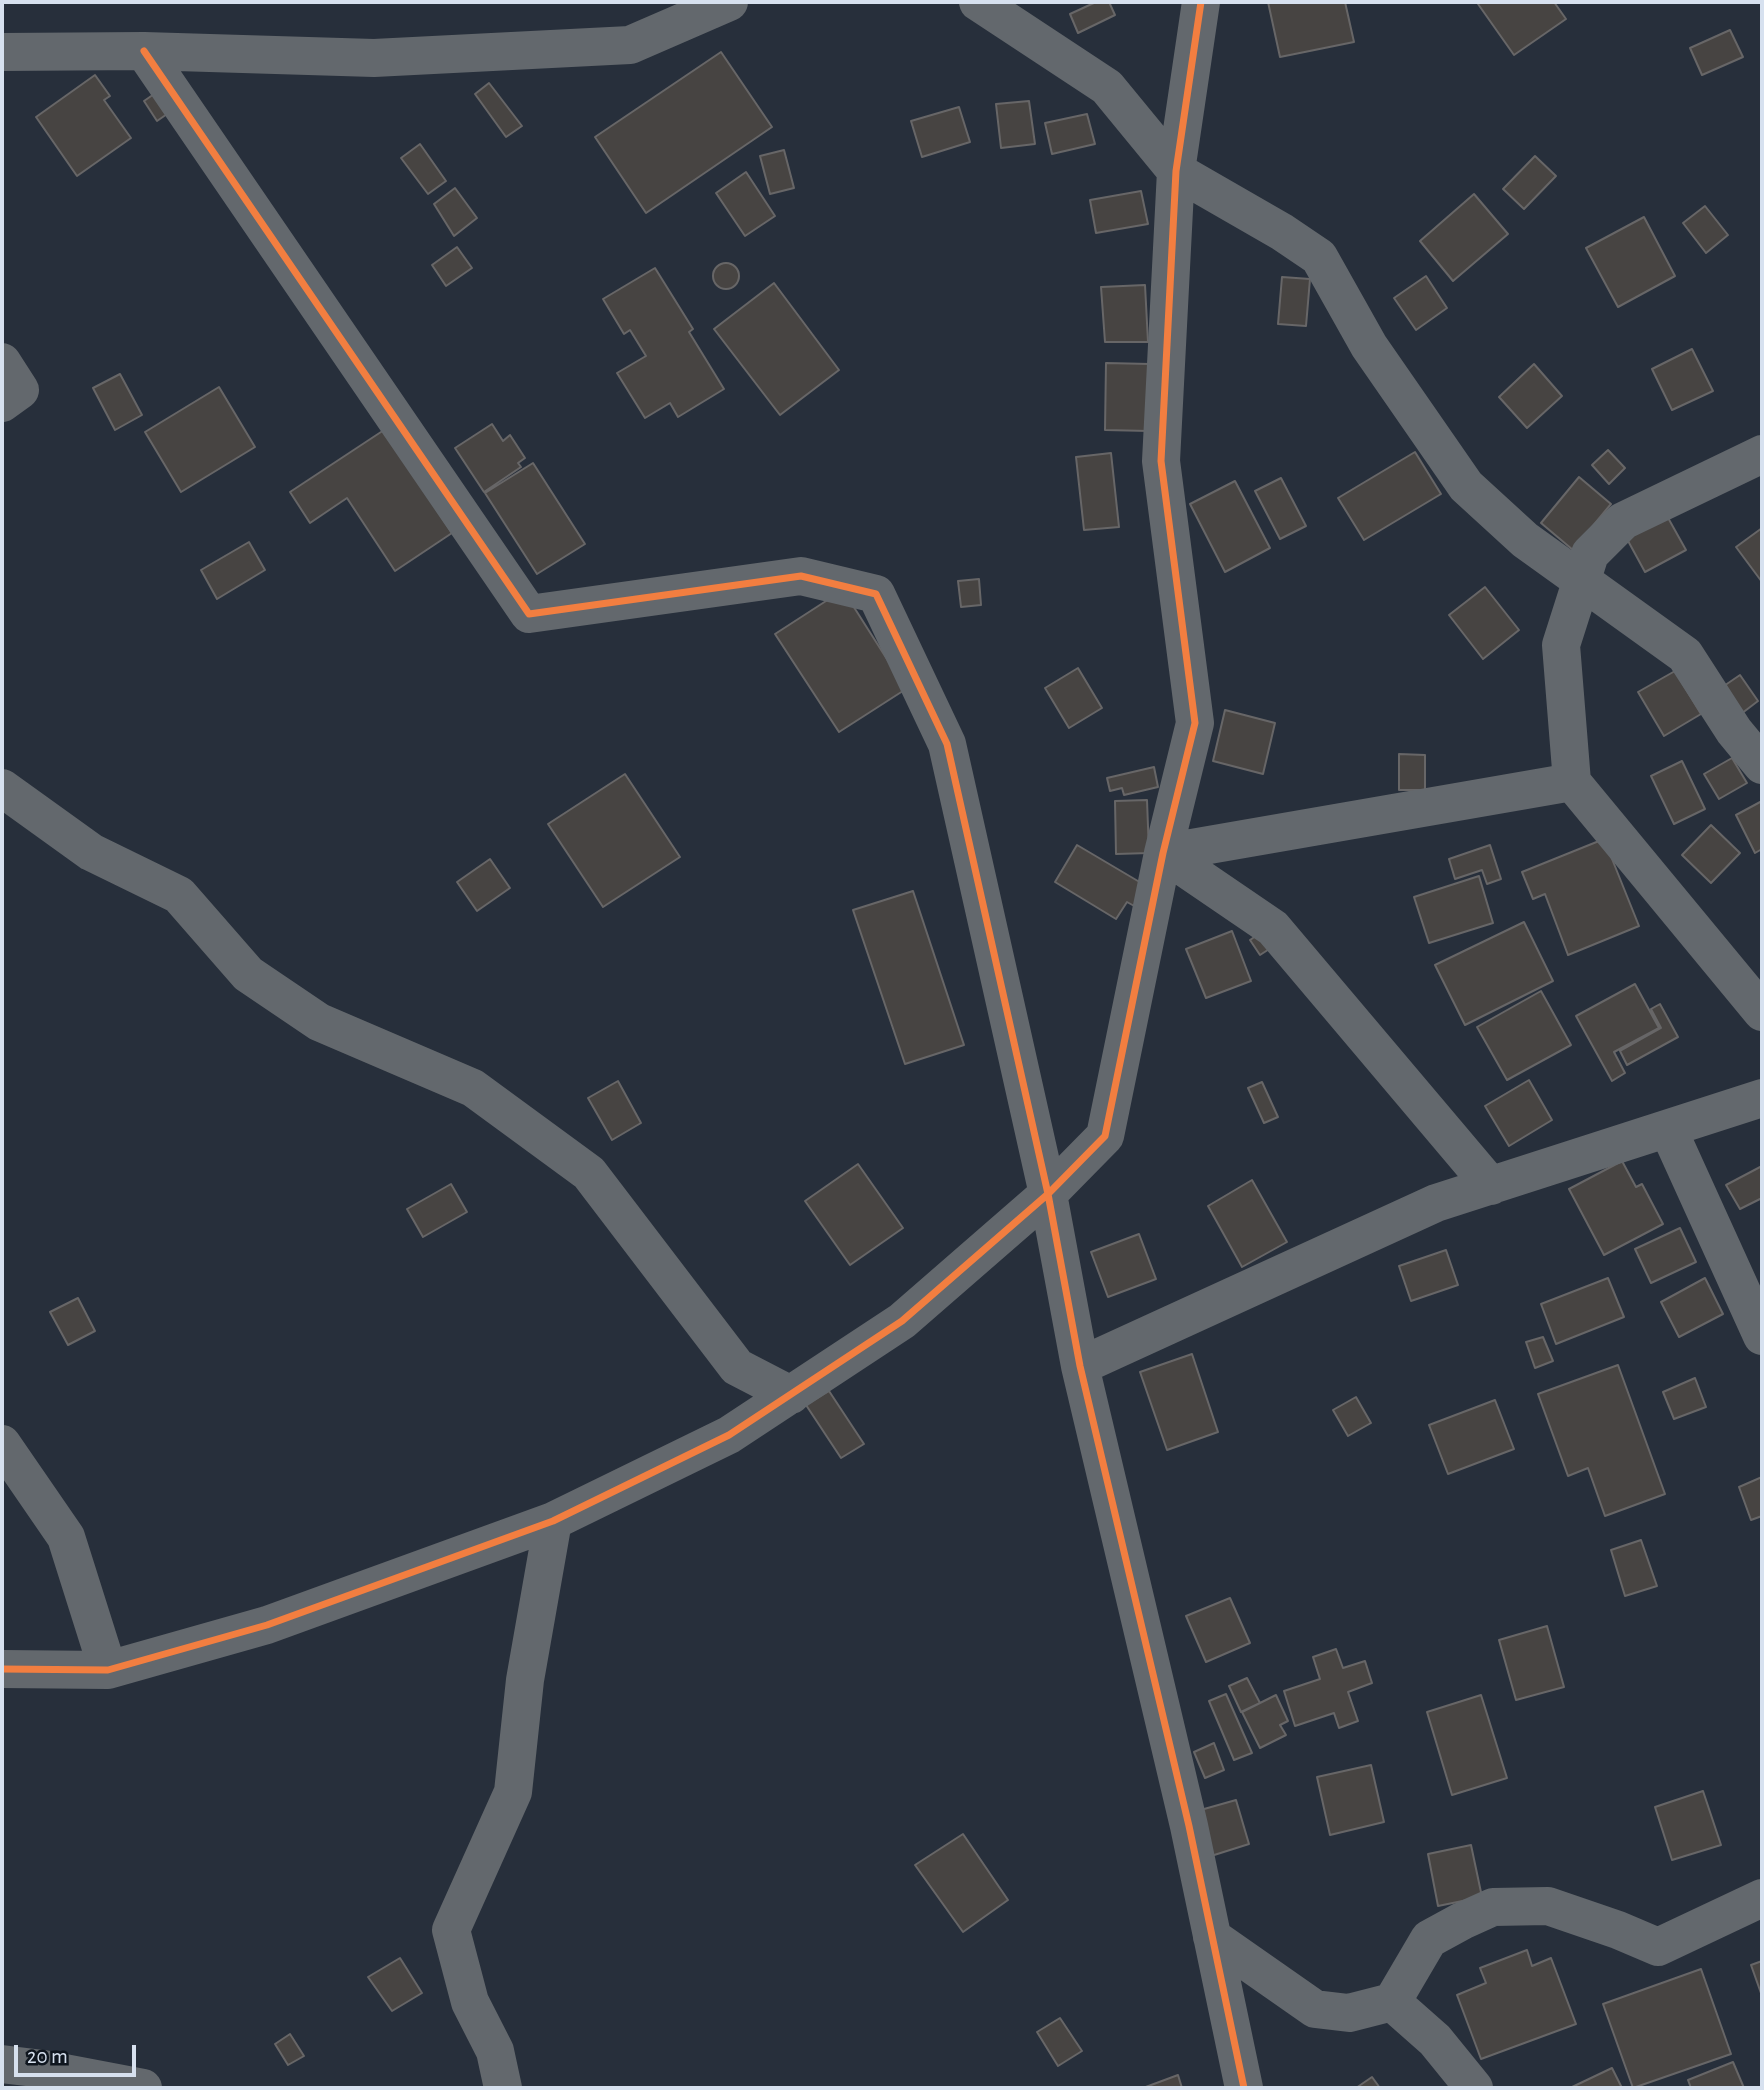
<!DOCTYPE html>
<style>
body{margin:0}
#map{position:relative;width:1764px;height:2090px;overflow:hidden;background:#272f3b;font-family:"Alegreya Sans",sans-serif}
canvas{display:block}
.frame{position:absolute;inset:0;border:4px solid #d7e1ef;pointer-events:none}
.scale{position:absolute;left:14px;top:2045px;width:122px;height:32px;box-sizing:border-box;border:4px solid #d7e1ef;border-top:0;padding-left:9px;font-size:21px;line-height:24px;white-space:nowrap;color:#d7e1ef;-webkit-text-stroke:5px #0f161f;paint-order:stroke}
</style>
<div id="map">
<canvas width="1764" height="2090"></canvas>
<div class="frame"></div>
<div class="scale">20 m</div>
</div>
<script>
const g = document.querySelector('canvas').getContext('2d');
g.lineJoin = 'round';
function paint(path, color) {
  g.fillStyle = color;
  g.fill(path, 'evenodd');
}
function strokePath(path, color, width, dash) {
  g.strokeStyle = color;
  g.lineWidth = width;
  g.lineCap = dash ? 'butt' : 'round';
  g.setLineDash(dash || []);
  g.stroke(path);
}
const building = new Path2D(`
 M1096,2H1109L1115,15L1078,33L1070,14Z
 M1268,2H1345L1354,42L1280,57Z
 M1481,2H1554L1566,19L1514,55L1478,4Z
 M1730,30L1743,57L1702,75L1690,48Z
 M721,52L772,127L646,213L595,137Z
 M95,75L110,96L104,100L131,138L77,176L36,117Z
 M489,83L522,126L506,137L475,94Z
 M157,92L170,112L157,121L144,101Z
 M1029,101L1035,144L1001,148L996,104Z
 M959,107L970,142L922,157L911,121Z
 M1087,114L1095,144L1052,154L1045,123Z
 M420,144L446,181L428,194L401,158Z
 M784,150L794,188L770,194L760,156Z
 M1535,156L1556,176L1524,209L1503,189Z
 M746,172L775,216L745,236L716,193Z
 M455,188L477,218L454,236L434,204Z
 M1141,191L1148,224L1096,233L1090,200Z
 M1474,194L1508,234L1453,281L1420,241Z
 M1705,206L1728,235L1706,253L1683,223Z
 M1644,217L1675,276L1618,307L1586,248Z
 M457,247L472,268L446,286L432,265Z
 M713 276a13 13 0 1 1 26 0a13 13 0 1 1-26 0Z
 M655,268L693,329L689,332L724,389L678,417L670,403L645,418L617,373L646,356L630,330L624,334L603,299Z
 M1426,276L1447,308L1416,330L1394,298Z
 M1282,277L1310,279L1306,326L1278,324Z
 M774,283L839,370L780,415L714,329Z
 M1145,285L1148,342H1105L1101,287Z
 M1692,349L1713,391L1672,410L1652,369Z
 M1106,363L1150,364L1149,431L1105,430Z
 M1534,364L1562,396L1527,428L1499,397Z
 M120,374L142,415L115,430L93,388Z
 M219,387L255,447L181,492L145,432Z
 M492,424L503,441L510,435L525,458L518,463L521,467L484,492L455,448Z
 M384,430L452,533L395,571L347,498L310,523L290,492Z
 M1608,450L1625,468L1609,484L1592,465Z
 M1415,452L1441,494L1364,540L1338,498Z
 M1111,453L1119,527L1084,530L1076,457Z
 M533,463L585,544L537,574L485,493Z
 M1579,477L1611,504L1573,550L1541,523Z
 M1281,478L1306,526L1280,539L1255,491Z
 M1235,481L1270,548L1225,572L1190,504Z
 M1667,516L1686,550L1645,572L1627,539Z
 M1762,528V582L1736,547Z
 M249,542L265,570L217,599L201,570Z
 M979,579L981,605L961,607L958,581Z
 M1485,587L1519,630L1483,659L1449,615Z
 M843,590L906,689L839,732L775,634Z
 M1078,668L1102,708L1069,728L1045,688Z
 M1675,671L1701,714L1664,736L1638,692Z
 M1740,675L1758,701L1737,717L1718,690Z
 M1225,710L1275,723L1263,774L1213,761Z
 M1399,754L1425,755V790H1399Z
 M1732,758L1747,783L1719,799L1704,774Z
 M1682,761L1705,809L1674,824L1651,776Z
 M1154,767L1158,787L1124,795L1122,788L1110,791L1107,778Z
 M625,774L680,857L603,907L548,824Z
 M1147,800L1149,853L1116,854L1115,801Z
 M1762,801V849L1755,853L1736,815Z
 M1711,825L1740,853L1711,883L1682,855Z
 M1604,839L1639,926L1568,955L1545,894L1533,899L1522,872Z
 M1077,845L1148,887L1136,907L1127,902L1116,919L1055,882Z
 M1490,845L1501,879L1487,884L1482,870L1455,879L1449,859Z
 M490,859L510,888L477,911L457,882Z
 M1479,876L1493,923L1429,943L1414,897Z
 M913,891L964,1045L905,1064L853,910Z
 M1524,922L1553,981L1465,1025L1435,965Z
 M1266,929L1277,944L1260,955L1250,940Z
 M1232,931L1251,981L1206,998L1186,949Z
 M1635,984L1659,1028L1614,1052L1625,1073L1612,1081L1576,1016Z
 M1541,991L1571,1045L1507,1080L1477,1027Z
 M1660,1004L1678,1037L1627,1065L1620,1051L1661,1028L1651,1009Z
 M1529,1080L1552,1120L1509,1146L1485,1106Z
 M618,1081L641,1123L612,1140L588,1098Z
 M1262,1082L1278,1117L1264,1123L1248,1088Z
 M1622,1161L1636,1187L1642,1184L1663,1224L1604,1255L1569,1189Z
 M858,1164L903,1228L850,1265L805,1201Z
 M1762,1166V1198L1740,1209L1726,1185Z
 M1252,1180L1287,1242L1242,1267L1208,1206Z
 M451,1184L467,1212L423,1237L407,1209Z
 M1680,1228L1696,1262L1651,1283L1635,1249Z
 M1139,1234L1156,1279L1108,1297L1091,1252Z
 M1446,1250L1458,1285L1411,1301L1399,1266Z
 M1608,1278L1624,1317L1556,1344L1541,1304Z
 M1705,1278L1723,1314L1679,1337L1661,1302Z
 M78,1298L95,1331L68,1345L50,1312Z
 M1543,1337L1553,1361L1535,1368L1526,1342Z
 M1192,1354L1218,1432L1167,1450L1140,1372Z
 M1618,1365L1665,1494L1605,1516L1588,1468L1568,1476L1538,1394Z
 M1695,1378L1706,1407L1674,1419L1663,1392Z
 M829,1391L864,1444L841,1458L806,1405Z
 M1356,1397L1371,1423L1348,1436L1333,1410Z
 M1495,1400L1514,1449L1448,1474L1429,1425Z
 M1762,1477V1516L1751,1520L1739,1487Z
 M1641,1540L1657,1586L1625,1596L1611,1550Z
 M1230,1598L1250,1643L1206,1662L1186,1616Z
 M1547,1626L1564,1687L1516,1700L1499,1640Z
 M1336,1649L1343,1668L1365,1661L1372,1683L1348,1692L1358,1721L1339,1728L1334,1713L1295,1726L1284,1691L1320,1679L1313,1657Z
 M1247,1678L1260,1703L1241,1712L1229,1686Z
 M1226,1694L1252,1753L1234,1760L1209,1701Z
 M1276,1695L1288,1721L1280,1725L1286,1735L1260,1748L1242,1712Z
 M1481,1695L1507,1778L1452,1795L1427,1712Z
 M1214,1743L1224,1770L1205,1778L1194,1752Z
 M1371,1765L1384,1822L1330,1835L1317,1777Z
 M1703,1791L1721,1845L1672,1860L1655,1807Z
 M1236,1800L1249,1844L1211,1856L1197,1811Z
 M963,1834L1008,1900L963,1932L915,1865Z
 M1471,1845L1482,1897L1438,1906L1428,1854Z
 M1527,1950L1532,1966L1551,1958L1576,2024L1481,2059L1457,1995L1486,1983L1480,1968Z
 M400,1958L422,1993L392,2011L368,1977Z
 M1762,1961V1996L1751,1965Z
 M1701,1969L1731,2054L1633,2088L1603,2004Z
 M1060,2018L1082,2051L1058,2066L1037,2032Z
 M290,2034L304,2056L288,2065L275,2044Z
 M1733,2062L1744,2088H1691L1688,2080Z
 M1612,2068L1622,2088H1570Z
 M1178,2075L1182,2088H1143Z
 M1372,2077L1380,2088H1356Z`);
const minor = new Path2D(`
 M978,2L1107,87L1176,171L1282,232L1319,257L1369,346L1466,486L1525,540L1685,655L1734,731L1762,765
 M144,51L529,614L801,576L876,594L947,744L1048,1194L1080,1366L1189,1826L1244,2088
 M2,52L144,51L374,58L630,45L729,2
 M2,362L20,390L2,403
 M1572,782L1561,645L1590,554L1623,521L1762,454
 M2,788L91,852L179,895L248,974L319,1022L473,1088L589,1173L737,1367L791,1395
 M1163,853L1572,782L1762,1012
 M1163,853L1273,928L1491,1186
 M1668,1129L1762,1336
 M1080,1366L1436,1203L1762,1098
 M2,1444L66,1537L108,1670
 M2,1669L108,1670L267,1625L553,1521L729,1435L902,1321L1048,1194L1105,1136L1163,853L1195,723L1161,461L1176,171L1201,2
 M1212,1937L1315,2009L1349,2013L1392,2002L1429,1939L1462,1921L1493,1907L1548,1906L1618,1930L1658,1947L1762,1898
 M1392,2002L1435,2040L1474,2088
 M2,2064L43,2069L143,2088
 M503,2088L495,2051L470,2002L451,1930L513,1792L525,1680L553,1521`);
const cycleway = new Path2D(`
 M144,51L529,614L801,576L876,594L947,744L1048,1194L1080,1366L1189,1826L1244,2088
 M2,1669L108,1670L267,1625L553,1521L729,1435L902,1321L1048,1194L1105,1136L1163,853L1195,723L1161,461L1176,171L1201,2`);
paint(building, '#474442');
strokePath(building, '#676667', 2);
strokePath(minor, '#63686d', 38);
strokePath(cycleway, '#f27e40', 7);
</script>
